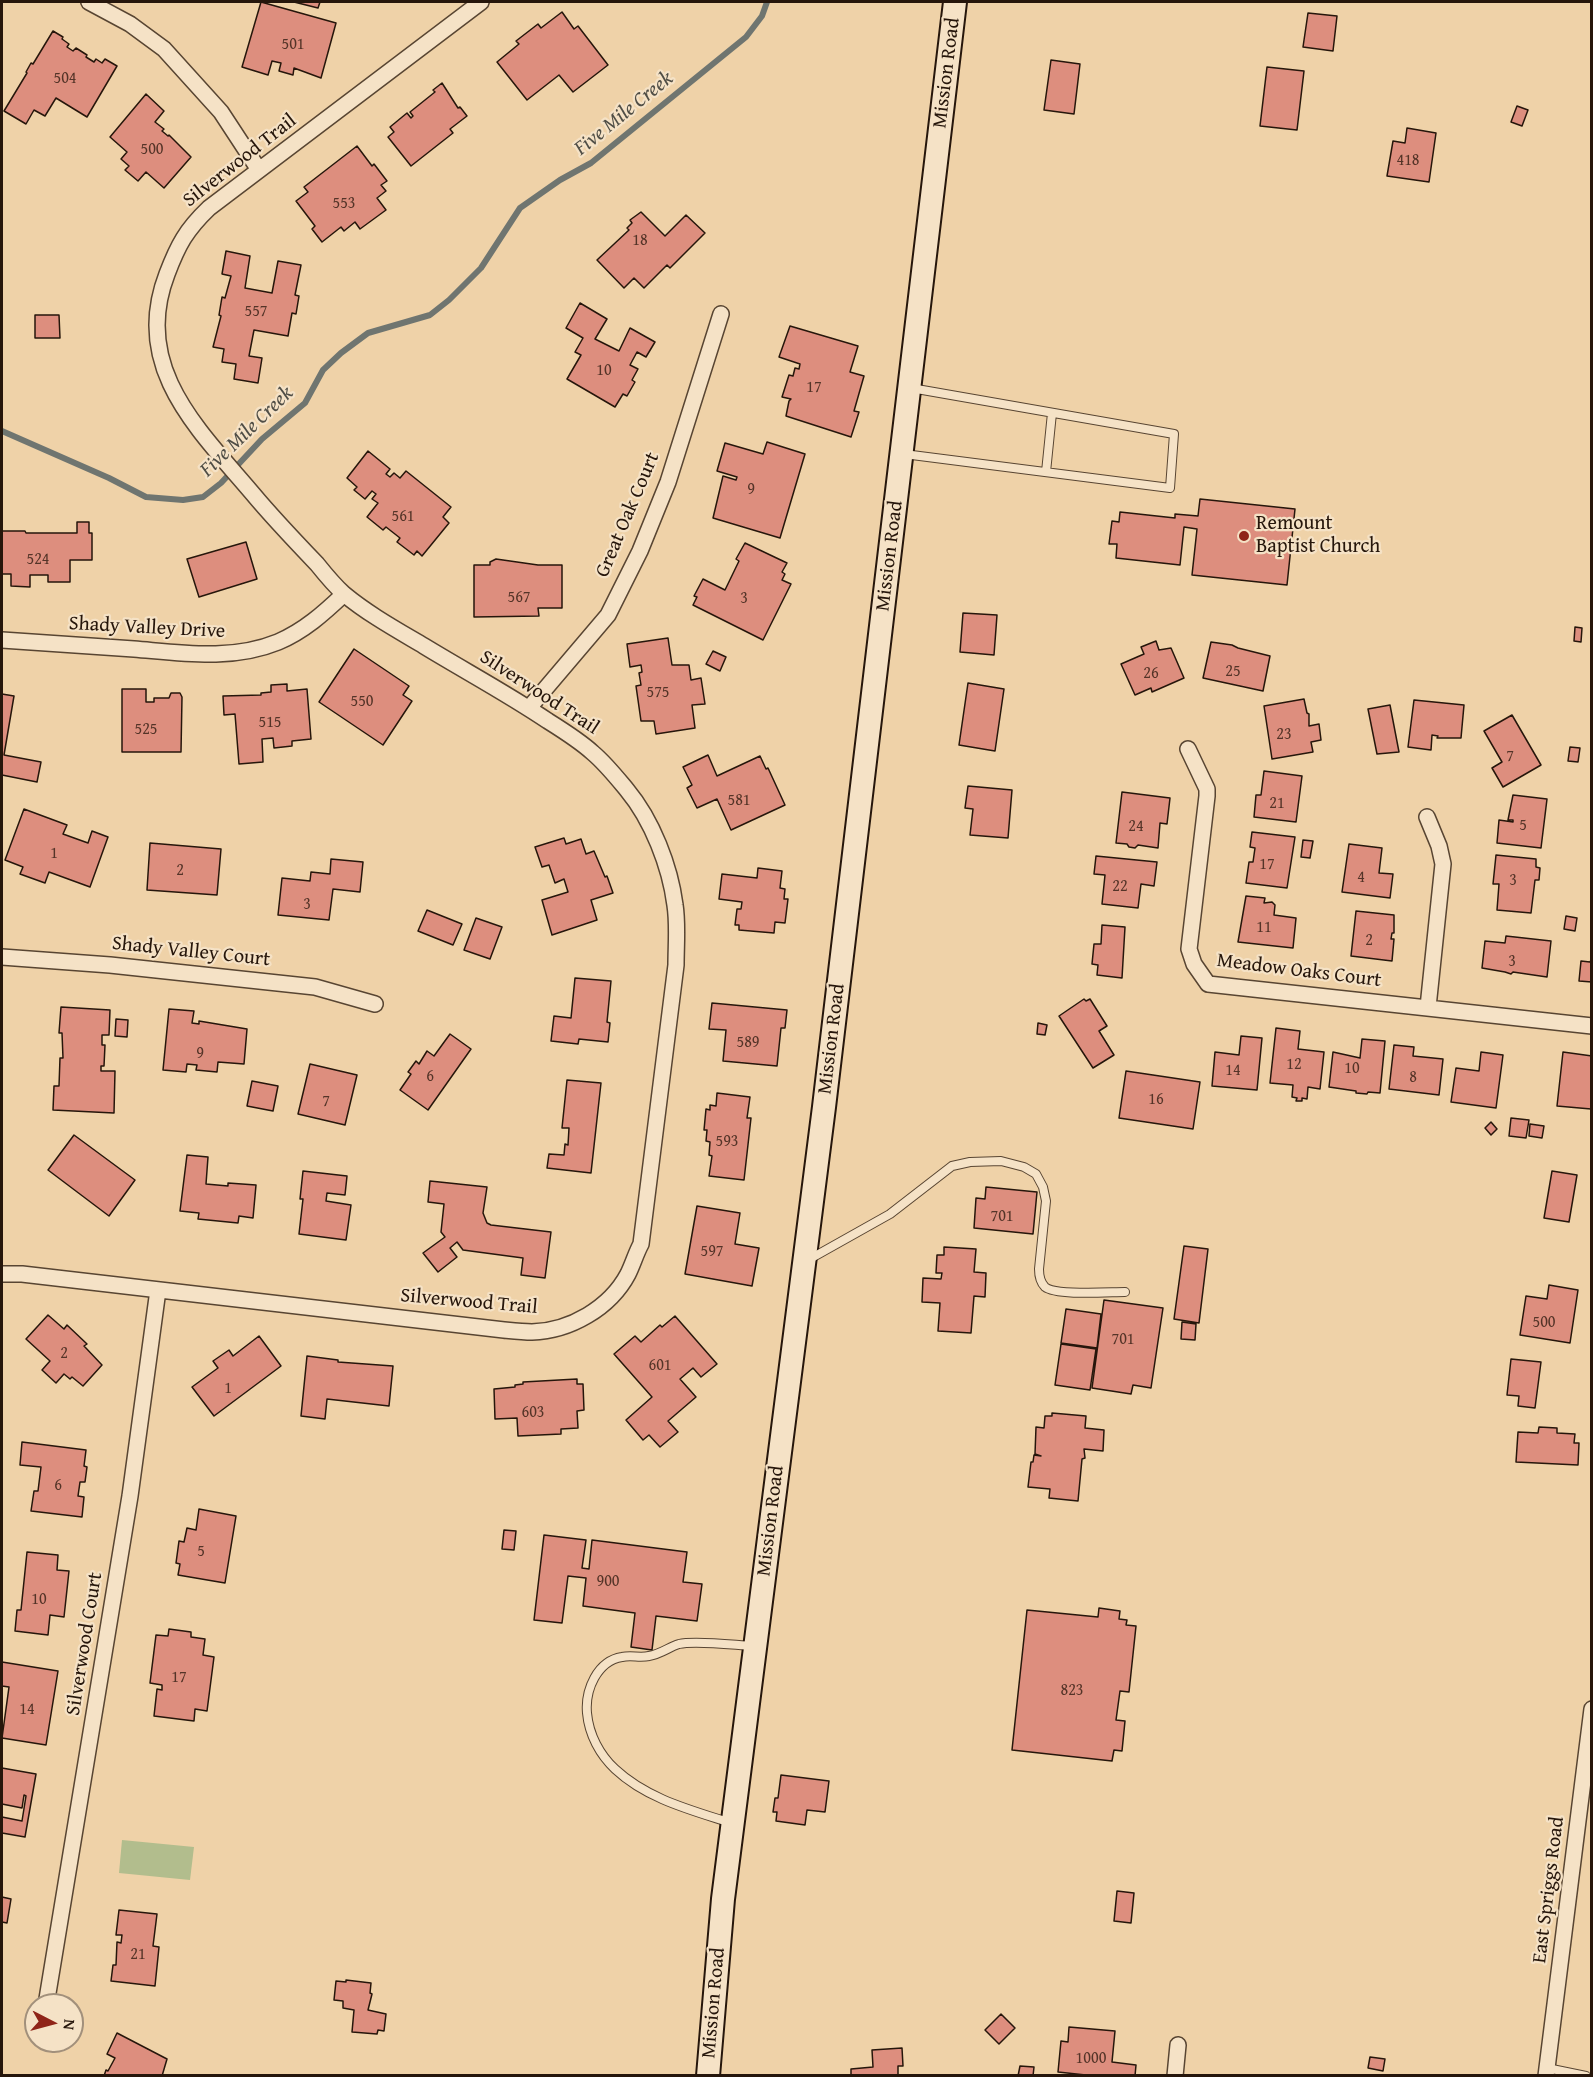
<!DOCTYPE html>
<style>
body{margin:0}
#map{position:relative;width:1593px;height:2077px;overflow:hidden;background:#efd2a8;font-family:"Gentium Book Plus",serif}
canvas{display:block}
.frame{position:absolute;inset:0;border:3px solid #26160b;pointer-events:none}
.north{position:absolute;left:24px;top:1993px;width:60px;height:60px;box-sizing:border-box;background:#f5e2c6;border:2px solid #a2907b;border-radius:50%;rotate:96deg;font-size:16px;font-weight:700;line-height:24px;text-align:center;color:#26160b}
.north::after{content:'';display:block;margin:auto;width:21px;height:27px;background:#8f2418;clip-path:polygon(50% 0,100% 100%,50% 72%,0 100%)}
</style>
<div id="map">
<canvas width="1593" height="2077"></canvas>
<div class="frame"></div>
<div class="north">N</div>
</div>
<script>
const g = document.querySelector('canvas').getContext('2d');
g.lineJoin = 'round';
function paint(path, color) {
  g.fillStyle = color;
  g.fill(path, 'evenodd');
}
function strokePath(path, color, width, dash) {
  g.strokeStyle = color;
  g.lineWidth = width;
  g.lineCap = dash ? 'butt' : 'round';
  g.setLineDash(dash || []);
  g.stroke(path);
}
function drawText(font, color, halo, rows, align = 'center') {
  g.font = font + ' "Gentium Book Plus",serif';
  g.lineWidth = 4.5;
  g.setLineDash([]);
  g.textBaseline = 'middle';
  g.strokeStyle = halo;
  g.fillStyle = color;
  for (const [text, x, y, turn = 0] of rows) {
    g.save();
    g.translate(x, y);
    g.rotate((+turn || 0) * Math.PI / 180);
    g.textAlign = isNaN(turn) ? turn : align;
    if (halo) g.strokeText(text, 0, 0);
    g.fillText(text, 0, 0);
    g.restore();
  }
}
const green = new Path2D(`
 M122,1840L194,1847L190,1880L119,1873Z`);
const stream = new Path2D(`
 M2,431L109,478L146,497L183,500L203,497L221,483L262,439L305,403L323,370L341,353L368,333L430,315L449,300L481,268L520,208L560,180L591,163L746,37L762,16L767,2`);
const building = new Path2D(`
 M261,2L336,23L321,78L294,68L293,75L279,71L281,63L272,61L268,75L242,67Z
 M294,2H320L318,8Z
 M562,12L574,29L578,26L608,65L573,92L559,75L527,100L497,62L519,44L516,41L538,24L541,28Z
 M1308,13L1337,16L1333,51L1303,47Z
 M53,31L63,37L62,39L69,44L67,47L73,51L76,48L87,55L86,57L94,62L96,59L102,63L105,59L117,66L87,117L56,98L45,116L34,110L26,124L4,111L27,73L26,72L31,63L33,64Z
 M1051,60L1080,64L1074,114L1044,110Z
 M1267,67L1304,71L1297,130L1260,126Z
 M442,83L458,108L460,107L467,116L450,129L453,133L411,166L388,137L394,132L390,127L407,113L411,118L413,116L410,112L435,92L433,90Z
 M146,94L164,111L155,122L164,129L162,131L168,136L169,135L191,157L164,188L146,172L138,181L125,170L129,166L121,159L127,152L110,137Z
 M1517,106L1528,110L1522,126L1511,122Z
 M1407,128L1436,133L1429,182L1387,176L1393,141L1405,143Z
 M357,146L372,166L374,164L387,181L381,185L386,191L377,198L386,210L360,229L355,222L344,231L341,227L322,242L312,229L315,226L296,201L308,192L304,187Z
 M641,212L665,236L686,215L705,233L670,268L667,265L644,288L634,278L624,288L597,260L629,230L627,228L632,223L630,220Z
 M226,251L250,256L245,288L272,293L278,261L301,265L295,295L299,296L296,314L292,313L288,336L254,330L249,356L262,358L258,383L234,379L236,364L222,362L224,349L213,347L221,316L219,315L222,297L225,298L231,276L222,274Z
 M580,303L607,319L595,339L619,351L630,328L655,342L646,357L637,352L630,365L638,369L632,380L635,382L627,396L623,394L615,407L567,379L581,355L575,352L583,338L566,328Z
 M35,315H59L60,338H35Z
 M790,326L858,346L850,372L864,376L854,411L859,412L851,437L786,416L789,401L791,399L782,397L789,375L793,376L795,368L799,369L800,364L779,357Z
 M767,442L805,454L780,538L713,518L723,476L736,480L737,477L717,471L725,443L763,454Z
 M368,451L390,469L386,474L390,477L394,473L400,478L406,471L451,507L443,517L449,523L422,556L417,551L414,555L397,542L400,538L386,527L383,530L367,517L378,503L372,499L376,494L372,491L365,499L354,490L357,487L347,478Z
 M1200,499L1295,509L1287,585L1192,575L1197,529L1184,527L1180,565L1116,558L1117,544H1109L1112,521L1119,522L1120,512L1175,518V514L1198,516Z
 M77,522H89V533H92V560H70V582H48V575H30V587L11,586V574H2V531H25L26,533H77Z
 M246,542L257,579L199,597L187,559Z
 M745,543L787,563L782,572L785,574L782,580L791,584L763,640L693,605L697,597L694,596L703,579L725,590L739,561L736,559Z
 M496,559L538,565H562V608H538L539,616L474,617V565H490V562Z
 M963,613L997,615L994,655L960,652Z
 M1575,627L1582,628L1581,642L1574,641Z
 M668,638L672,665H689L691,680L701,678L705,704L692,705L695,728L656,734L654,721H641L636,686L641,685L639,673L642,672L641,665L630,667L627,644Z
 M1156,641L1159,650L1171,648L1184,678L1152,692L1151,688L1135,695L1121,664L1144,654L1141,647Z
 M1211,642L1232,645L1238,648L1270,656L1263,691L1203,678Z
 M354,649L409,686L403,695L412,701L383,745L319,702Z
 M713,651L726,657L720,671L706,664Z
 M968,683L1004,689L995,751L959,745Z
 M287,684V691L307,689L311,739L292,741V746L274,748L273,738L262,739L263,762L239,764L235,714L224,715L223,696L261,695V693L271,692V685Z
 M122,689H146V702H154V698H169L171,693H180L182,697L181,752H122Z
 M2,694L14,696L4,755L41,762L37,782L2,775Z
 M1304,699L1307,713L1309,714V726L1319,724L1321,740L1311,742L1313,752L1272,759L1264,706Z
 M1414,700L1464,705L1461,738H1437L1438,736L1432,735L1431,750L1408,747Z
 M1390,705L1399,752L1377,754L1368,709Z
 M1512,715L1541,765L1503,787L1492,768L1502,762L1484,731Z
 M1570,747L1580,748L1578,762L1568,761Z
 M708,755L717,776L760,756L766,769L768,768L785,805L731,830L717,799L697,808L687,788L692,785L683,767Z
 M1264,771L1302,776L1296,822L1254,817L1256,795H1261Z
 M968,786L1012,790L1008,838L970,835L973,809L965,808Z
 M1122,792L1170,798L1167,824L1160,823L1158,848L1138,845L1135,848L1129,847L1127,844L1116,843Z
 M1513,795L1547,799L1541,848L1497,843L1499,820L1513,822V820H1508Z
 M24,809L67,825L63,834L88,843L92,831L108,837L90,887L49,872L45,883L20,874L23,867L5,860Z
 M1252,832L1295,837L1287,888L1246,883L1249,862H1253L1255,848L1250,847Z
 M564,838L566,844L581,839L586,854L594,851L605,877L607,876L613,893L591,900L597,920L552,935L542,900L568,892L564,879L555,883L549,865L542,867L535,847Z
 M1303,840L1313,841L1310,858L1301,857Z
 M150,843L221,849L217,895L147,890Z
 M1349,844L1382,848L1379,873L1393,874L1390,898L1342,892Z
 M1496,855L1536,859V867L1540,868L1539,880H1535L1531,913L1497,910L1499,884H1493Z
 M1096,856L1157,862L1154,886L1141,884L1138,908L1102,904L1105,875L1094,874Z
 M331,859L363,862L360,892L333,889L329,920L278,915L282,878L310,881L311,872L330,874Z
 M758,868L782,871L780,888L785,889L784,899H788L785,923L775,922L774,933L739,930V925H735L737,909H741L742,902L719,899L722,874L757,878Z
 M1246,896L1265,898L1264,903L1272,902L1275,905L1274,915L1296,918L1293,948L1238,942Z
 M427,910L462,924L453,945L418,931Z
 M1356,911L1394,915V933H1392L1391,939H1394L1392,961L1351,956Z
 M1566,916L1577,918L1575,931L1564,929Z
 M476,918L502,927L490,959L464,950Z
 M1102,925L1125,927L1122,978L1097,975L1098,965L1092,964L1094,944H1101Z
 M1506,936L1551,941L1547,977L1513,972L1511,974L1505,972L1482,968L1485,941L1505,943Z
 M1592,958V982L1579,981L1581,961L1590,962Z
 M575,978L611,981L607,1022L610,1023L608,1042L579,1039L578,1044L551,1041L554,1016L571,1018Z
 M1084,999L1086,1001L1090,999L1107,1026L1099,1031L1114,1055L1093,1068L1059,1016Z
 M712,1003L787,1010L785,1028H781L777,1066L723,1061L726,1030L709,1029Z
 M61,1007L110,1010L109,1035H102V1045H105L104,1066H101V1071H115L114,1113L53,1110L54,1086H59L60,1058H63L62,1033H59Z
 M169,1009L194,1011L192,1023L199,1024V1021L247,1029L244,1064L218,1062L217,1072L196,1070L197,1065L187,1064L186,1072L163,1070Z
 M116,1019L128,1020L127,1037L115,1036Z
 M1038,1023L1047,1025L1045,1035L1037,1034Z
 M1276,1028L1300,1031L1298,1049L1324,1052L1320,1089L1308,1087L1307,1099L1302,1098V1101H1296L1297,1098L1292,1097L1293,1085L1270,1083Z
 M450,1034L471,1049L428,1110L400,1090L411,1074L408,1072L416,1061L419,1064L427,1051L434,1056Z
 M1241,1036L1262,1038L1257,1090L1212,1086L1215,1052L1239,1055Z
 M1362,1039L1385,1041L1380,1093L1368,1092L1367,1094L1356,1093V1091L1329,1087L1333,1052L1360,1058Z
 M1394,1045L1414,1047L1413,1056L1443,1059L1439,1095L1389,1089Z
 M1481,1052L1503,1055L1496,1108L1451,1102L1456,1068L1479,1071Z
 M1563,1052L1592,1056L1591,1109L1557,1106Z
 M310,1064L357,1075L345,1125L298,1114Z
 M1126,1071L1200,1082L1193,1129L1119,1118Z
 M567,1080L601,1083L591,1173L547,1168L549,1154L564,1155L565,1144L568,1145L569,1128H562Z
 M252,1081L278,1086L273,1111L247,1106Z
 M717,1093L750,1097L747,1118H751L744,1180L709,1176L712,1156L709,1155L710,1142L706,1141L707,1130H704L706,1109L710,1110V1105L716,1106Z
 M1511,1118L1529,1120L1526,1138L1509,1136Z
 M1491,1122L1497,1129L1491,1135L1485,1128Z
 M1530,1124L1544,1126L1542,1138L1529,1136Z
 M74,1135L135,1180L109,1216L48,1170Z
 M187,1155L208,1157L206,1184L228,1186V1183L256,1185L253,1218L239,1216L238,1223L198,1219L199,1213L180,1211Z
 M303,1171L347,1176L345,1195L327,1193L326,1201L351,1205L346,1240L299,1234L303,1199H300Z
 M1552,1171L1577,1175L1569,1222L1544,1218Z
 M430,1181L487,1187L483,1213L487,1223L491,1225L551,1232L545,1278L521,1275L523,1258L463,1250L457,1242L450,1248L457,1257L438,1272L423,1253L445,1237L441,1232L444,1204L428,1202Z
 M986,1187L1037,1192L1033,1234L974,1228L976,1198L985,1199Z
 M697,1206L740,1213L735,1244L759,1248L752,1286L685,1274Z
 M1184,1246L1208,1249L1199,1323L1174,1319Z
 M944,1247L976,1249L974,1272L986,1273L985,1297L974,1296L971,1333L938,1331L940,1303L922,1302L923,1278L941,1279L942,1273H936L937,1255H944Z
 M1549,1285L1578,1290L1570,1343L1520,1335L1526,1296L1547,1299Z
 M1104,1300L1163,1308L1151,1388L1133,1385L1131,1394L1092,1388Z
 M1066,1309L1101,1314L1097,1348L1061,1343Z
 M48,1315L64,1329L67,1325L87,1344L84,1346L102,1365L83,1386L72,1377L70,1379L64,1374L56,1383L42,1370L50,1361L26,1339Z
 M675,1316L717,1364L701,1377L693,1368L680,1379L696,1397L668,1421L678,1432L660,1447L649,1435L643,1440L626,1420L652,1397L614,1354L635,1336L641,1342L660,1325L662,1327Z
 M1182,1322L1196,1324L1195,1340L1181,1339Z
 M259,1336L281,1366L214,1416L192,1387L218,1368L213,1361L229,1350L233,1356Z
 M1061,1344L1096,1349L1090,1390L1055,1385Z
 M307,1356L338,1360V1362L393,1366L389,1406L327,1399L325,1419L301,1416Z
 M1511,1359L1541,1362L1535,1408L1518,1406L1519,1396L1507,1395Z
 M577,1379V1384H583L584,1410L577,1411L578,1428L561,1429V1434L518,1436L517,1418L495,1419L494,1389L515,1387V1385L523,1384V1382Z
 M1052,1413L1086,1416L1085,1428L1104,1430L1103,1451L1084,1449L1085,1458L1082,1459L1078,1501L1049,1498L1050,1489L1028,1487L1031,1462H1033L1034,1455L1041,1456L1035,1454L1036,1427L1044,1428L1045,1416H1052Z
 M1539,1427L1557,1428V1433L1575,1434L1574,1443H1579L1578,1465L1516,1462L1518,1432L1538,1433Z
 M22,1442L86,1450L84,1466L87,1467L85,1482H80L78,1496L84,1497L82,1517L31,1511L34,1491H38L41,1467L20,1465Z
 M199,1509L236,1516L225,1583L178,1575L180,1564L176,1563L179,1541L184,1542L187,1528L196,1530Z
 M504,1530L516,1531L514,1550L502,1549Z
 M544,1535L586,1540L582,1568L589,1569L592,1540L687,1552L683,1582L702,1584L697,1621L656,1616L652,1650L631,1647L635,1613L583,1606L586,1578L568,1576L562,1623L534,1620Z
 M27,1552L58,1555L57,1570L69,1571L64,1617L50,1615L48,1635L15,1631L17,1610H21Z
 M1099,1608L1120,1611L1119,1619L1127,1620L1126,1625L1136,1626L1129,1692L1120,1691L1116,1720L1125,1721L1122,1751L1114,1750L1112,1761L1012,1750L1027,1610L1098,1617Z
 M169,1629L191,1632V1637L205,1639L203,1655L214,1657L207,1711L195,1709L194,1721L154,1716L157,1689L162,1690V1685L150,1683L156,1635L168,1636Z
 M2,1662L58,1671L46,1745L2,1738L9,1687L2,1686Z
 M2,1768L36,1774L25,1837L2,1833V1817L22,1821L26,1796L24,1795L22,1808L2,1804Z
 M781,1775L829,1781L825,1812L807,1810L805,1825L776,1821L777,1812H773L775,1798H778Z
 M1117,1891L1134,1893L1131,1923L1114,1921Z
 M2,1897L11,1899L7,1923L2,1922V1926Z
 M119,1910L157,1914L153,1946L159,1947L155,1986L111,1981L113,1965H116L117,1942L121,1943L122,1935H116Z
 M346,1980L371,1983L370,1993L372,1994L368,2010L386,2014L384,2031L378,2030L377,2034L352,2032L354,2010L343,2008V2001L334,2000L336,1981L346,1982Z
 M1001,2014L1015,2028L999,2044L985,2030Z
 M1069,2027L1115,2031L1112,2062L1136,2065L1135,2076H1095L1058,2072L1061,2041L1068,2042Z
 M117,2033L167,2059L162,2076H104L106,2070L108,2071L115,2058L107,2054Z
 M902,2048L903,2066H898V2076H851V2069L873,2067L872,2050Z
 M1370,2057L1385,2059L1383,2071L1368,2068Z
 M1020,2066L1034,2067L1033,2076H1018Z`);
const lane = new Path2D(`
 M904,454L1170,488L1174,434L911,388
 M1046,472L1052,413
 M808,1260L890,1214L952,1166L970,1162L1001,1161L1024,1167L1036,1174L1043,1187L1046,1201L1039,1269C1039,1275 1040,1282 1045,1287C1056,1296 1109,1292 1125,1292
 M731,1823C691,1810 647,1799 615,1769C600,1755 589,1735 587,1713C585,1690 597,1661 622,1657C631,1655 640,1658 649,1656C661,1654 669,1647 679,1644C695,1640 734,1645 752,1646
 M1547,2068L1586,2076`);
const street = new Path2D(`
 M89,2L130,24L164,49L221,112L259,170
 M2,640C46,643 90,646 134,649C182,653 232,661 278,642C304,631 324,613 344,594
 M529,708L608,615L640,551L668,482L721,314
 M1188,749L1207,789V796L1189,949L1194,964L1208,984L1592,1026
 M1427,817L1439,846L1443,864L1428,1007
 M2,957L110,965L315,987L375,1004
 M2,1274H22L504,1330C514,1331 523,1332 532,1332C570,1331 610,1308 628,1274C633,1264 636,1253 641,1244L676,965C676,945 678,924 675,905C670,866 652,820 627,790C617,778 606,764 593,753C580,741 564,731 548,721C508,694 465,671 424,646C397,630 368,614 344,594C334,585 325,574 317,564C295,541 273,518 253,494C198,429 131,367 167,274C178,245 186,230 209,208L481,2
 M46,2005L130,1496L158,1290
 M1175,2076L1178,2045
 M1546,2076L1592,1709`);
const secondary = new Path2D(`
 M708,2076L723,1899L824,1107L955,2`);
const markers = [
 [1244,536,6,"#8f2418"]
];
const numberNames = [
 ["501",293,45],
 ["504",65,79],
 ["500",152,150],
 ["418",1408,161],
 ["553",344,204],
 ["18",640,241],
 ["557",256,312],
 ["10",604,371],
 ["17",814,388],
 ["9",751,490],
 ["561",403,517],
 ["524",38,560],
 ["567",519,598],
 ["3",744,599],
 ["25",1233,672],
 ["26",1151,674],
 ["575",658,693],
 ["550",362,702],
 ["515",270,723],
 ["525",146,730],
 ["23",1284,735],
 ["7",1510,757],
 ["581",739,801],
 ["21",1277,804],
 ["5",1523,826],
 ["24",1136,827],
 ["1",54,854],
 ["17",1267,865],
 ["2",180,871],
 ["4",1361,878],
 ["3",1513,881],
 ["22",1120,887],
 ["3",307,905],
 ["11",1264,928],
 ["2",1369,941],
 ["3",1512,962],
 ["589",748,1043],
 ["9",200,1054],
 ["12",1294,1065],
 ["10",1352,1069],
 ["14",1233,1071],
 ["6",430,1077],
 ["8",1413,1078],
 ["16",1156,1100],
 ["7",326,1102],
 ["593",727,1142],
 ["701",1002,1217],
 ["597",712,1252],
 ["500",1544,1323],
 ["701",1123,1340],
 ["2",64,1354],
 ["601",660,1366],
 ["1",228,1389],
 ["603",533,1413],
 ["6",58,1486],
 ["5",201,1552],
 ["900",608,1582],
 ["10",39,1600],
 ["17",179,1678],
 ["823",1072,1691],
 ["14",27,1710],
 ["21",138,1955],
 ["1000",1091,2059]
];
const streetNames = [
 ["Mission Road",947,73,-83],
 ["Silverwood Trail",240,161,-38],
 ["Great Oak Court",628,515,-67],
 ["Mission Road",890,556,-83],
 ["Shady Valley Drive",147,628,3],
 ["Silverwood Trail",539,693,33],
 ["Shady Valley Court",191,952,6],
 ["Meadow Oaks Court",1299,971,7],
 ["Mission Road",832,1039,-83],
 ["Silverwood Trail",469,1302,5],
 ["Mission Road",771,1521,-83],
 ["Silverwood Court",85,1644,-81],
 ["East Spriggs Road",1549,1890,-83],
 ["Mission Road",714,2003,-85]
];
const poiNames = [
 ["Remount",1256,524],
 ["Baptist Church",1256,547]
];
const waterNames = [
 ["Five Mile Creek",624,114,-39],
 ["Five Mile Creek",247,432,-44]
];
paint(green, '#b2bd8d');
strokePath(stream, '#6f7570', 6);
paint(building, '#dd8e7e');
strokePath(building, '#26160b', 1.5);
strokePath(lane, '#584532', 10);
strokePath(street, '#584532', 18);
strokePath(secondary, '#26160b', 26);
strokePath(lane, '#f5e2c6', 8);
strokePath(street, '#f5e2c6', 15);
strokePath(secondary, '#f5e2c6', 22);
for (const [x, y, r, color] of markers) {
  const dot = new Path2D();
  dot.arc(x, y, r, 0, 2 * Math.PI);
  g.fillStyle = color;
  g.fill(dot);
  strokePath(dot, '#f5e2c6', 2);
}
drawText('16px', '#543428', null, numberNames);
drawText('20px', '#26160b', '#f5e2c6', streetNames);
drawText('20px', '#26160b', '#f5e2c6', poiNames, 'left');
drawText('italic 21px', '#504e46', '#f5e2c6', waterNames);
</script>
